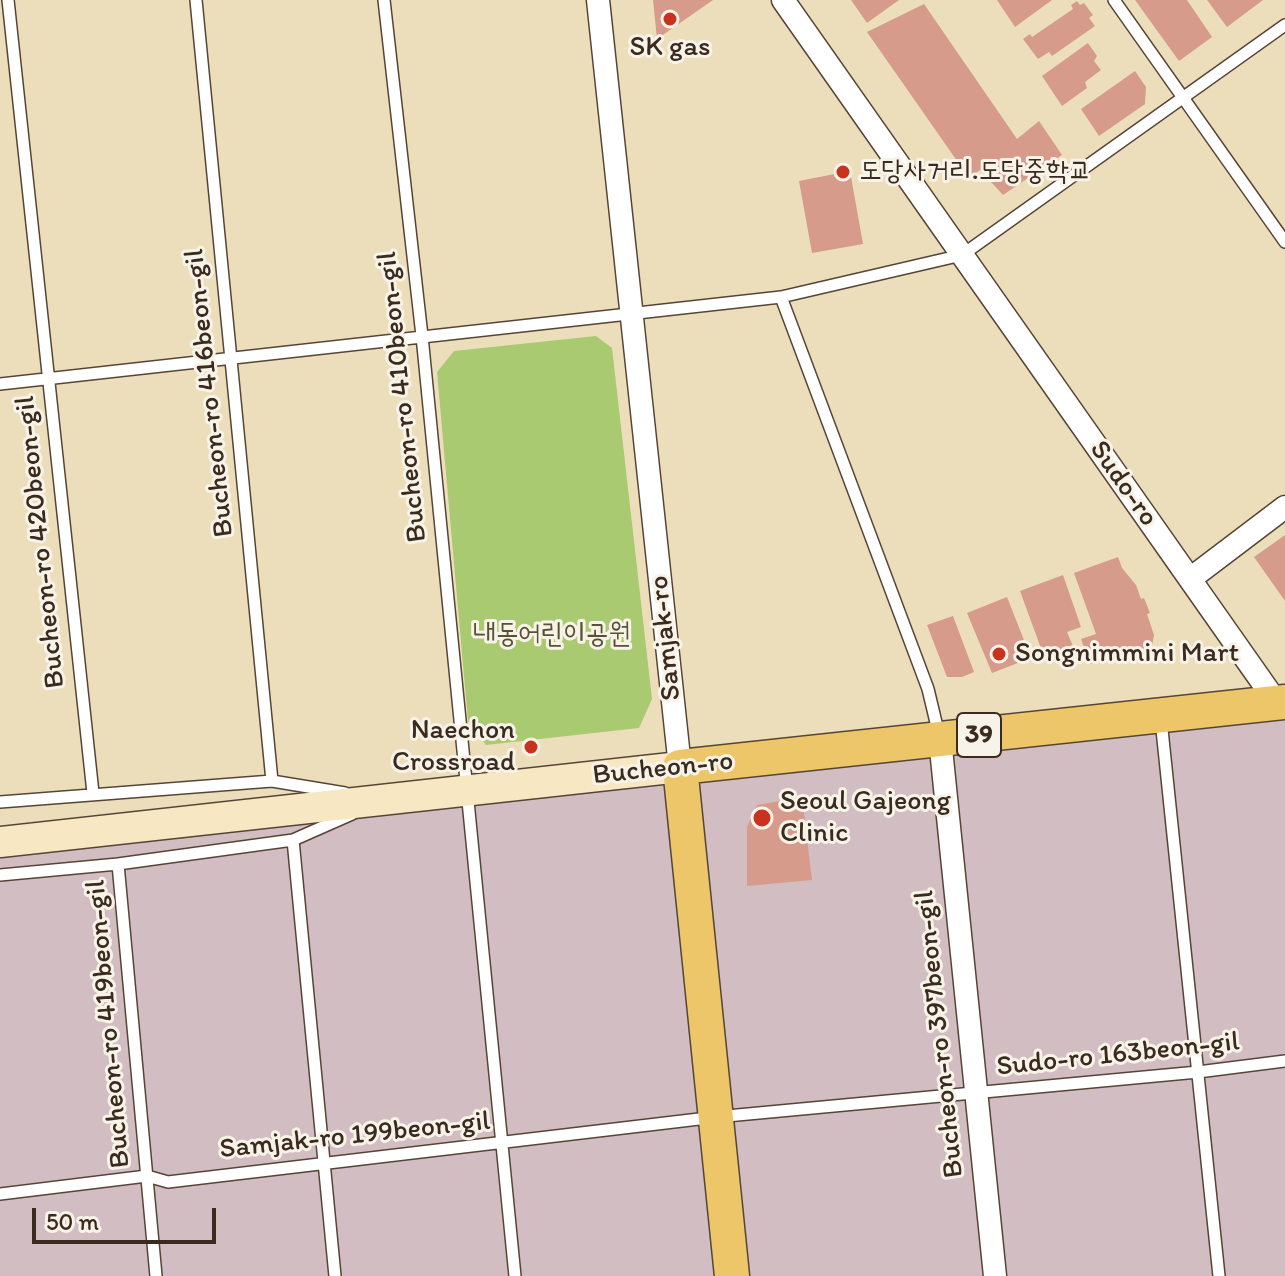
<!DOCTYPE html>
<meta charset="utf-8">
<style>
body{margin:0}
#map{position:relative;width:1285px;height:1276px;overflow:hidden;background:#ecdebb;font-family:Itim,sans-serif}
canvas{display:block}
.scale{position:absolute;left:32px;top:1208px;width:184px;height:36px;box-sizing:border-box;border:4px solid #3b2a1e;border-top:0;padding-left:10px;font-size:24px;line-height:28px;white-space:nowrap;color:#3b2a1e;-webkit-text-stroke:6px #f7f3e8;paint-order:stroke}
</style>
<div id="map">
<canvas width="1285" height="1276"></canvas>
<div class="scale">50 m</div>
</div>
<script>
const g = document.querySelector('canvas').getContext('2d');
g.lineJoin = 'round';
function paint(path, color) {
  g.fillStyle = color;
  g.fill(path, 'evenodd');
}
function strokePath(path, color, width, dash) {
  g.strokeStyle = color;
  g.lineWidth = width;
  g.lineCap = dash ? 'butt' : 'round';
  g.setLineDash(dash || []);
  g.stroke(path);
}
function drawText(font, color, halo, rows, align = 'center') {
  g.font = font + ' Itim,"Poor Story",sans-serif';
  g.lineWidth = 6;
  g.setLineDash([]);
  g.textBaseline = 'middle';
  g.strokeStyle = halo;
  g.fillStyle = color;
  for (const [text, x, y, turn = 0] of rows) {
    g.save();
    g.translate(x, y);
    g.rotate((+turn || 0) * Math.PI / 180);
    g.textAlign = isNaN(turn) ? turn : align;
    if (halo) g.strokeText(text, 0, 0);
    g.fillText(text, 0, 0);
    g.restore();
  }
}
const industrial = new Path2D(`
 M1285,702V1276H0V843Z`);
const green = new Path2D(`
 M596,336L612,348L652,699L639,728L486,745L468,721L437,372L454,351Z`);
const building = new Path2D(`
 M653,0H713L657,39Z
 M851,0H899L867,23Z
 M997,0H1052L1015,27Z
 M1135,0H1187L1212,37L1179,61Z
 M1207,0H1263L1227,27Z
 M1077,1L1080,5L1084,3L1093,15L1089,18L1095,26L1052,56L1049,52L1038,59L1023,39L1030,34L1032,37L1073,9L1071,5Z
 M924,4L1017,139L1039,121L1062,155L1003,195L980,170L969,178L867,32Z
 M1088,43L1097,56L1094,61L1101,70L1085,82L1087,88L1062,106L1042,76Z
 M1135,71L1146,87L1145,104L1099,136L1081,109Z
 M850,171L863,244L812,253L799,181Z
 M1285,535V601L1254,557Z
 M1118,557L1122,568L1136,585L1141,599L1144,598L1150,613L1147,614L1154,635L1150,657L1116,660L1114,655L1090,664L1081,639L1096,634L1074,573Z
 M1063,575L1081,627L1067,632L1075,651L1046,662L1020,591Z
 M1007,597L1031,658L992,673L967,613Z
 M953,616L974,672L962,677H947L927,625Z
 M802,797L812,880L747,886V827L757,805Z`);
const lane = new Path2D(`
 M8,0L93,793
 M196,0L272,781
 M384,0L422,336L515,1276
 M1114,0L1285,242
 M781,297L928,689L939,735
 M0,384L781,297L962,255L1285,25
 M1161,720L1219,1276
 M0,802L272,781L345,793
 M293,840L335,1276
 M118,864L156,1276
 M0,875L118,864L293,840L352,814
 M0,1194L147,1176L168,1182L716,1117L1198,1072L1285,1061`);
const street = new Path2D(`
 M598,0L680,767
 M783,0L1277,703
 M1190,579L1285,507
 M940,739L995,1276`);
const secondary = new Path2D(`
 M0,842L680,767`);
const primary = new Path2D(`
 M732,1276L680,767L1285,702`);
const markers = [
 [670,19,8,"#c8321e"],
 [843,172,8,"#c8321e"],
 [999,654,8,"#c8321e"],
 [531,747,8,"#c8321e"],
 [762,818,10,"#c8321e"]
];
const shields = [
 [979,735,44]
];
const shieldNames = [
 ["39",979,735]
];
const poiNames = [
 ["SK gas",670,48,"center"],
 ["도당사거리.도당중학교",859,172],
 ["Songnimmini Mart",1015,654],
 ["Naechon",515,731,"right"],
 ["Crossroad",515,763,"right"],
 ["Seoul Gajeong",780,802],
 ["Clinic",780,834]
];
const streetNames = [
 ["Bucheon-ro 416beon-gil",210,393,-96],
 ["Bucheon-ro 410beon-gil",403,397,-96],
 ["Sudo-ro",1123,484,55],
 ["Bucheon-ro 420beon-gil",41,542,-96],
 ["Samjak-ro",666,638,-96],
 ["Bucheon-ro",663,769,-6],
 ["Bucheon-ro 419beon-gil",109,1024,-95],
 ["Bucheon-ro 397beon-gil",940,1034,-96],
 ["Sudo-ro 163beon-gil",1118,1055,-6],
 ["Samjak-ro 199beon-gil",355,1136,-6]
];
const parkNames = [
 ["내동어린이공원",552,635]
];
paint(industrial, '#d2bec2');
paint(green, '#aaca72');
paint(building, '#d69b8a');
strokePath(lane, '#564536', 14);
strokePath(street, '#564536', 25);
strokePath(secondary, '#564536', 33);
strokePath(primary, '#564536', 37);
strokePath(lane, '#fff', 11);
strokePath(street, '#fff', 22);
strokePath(secondary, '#f7e8c3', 30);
strokePath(primary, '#ecc669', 34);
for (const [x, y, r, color] of markers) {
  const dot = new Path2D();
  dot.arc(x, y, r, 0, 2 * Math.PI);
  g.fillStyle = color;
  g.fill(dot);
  strokePath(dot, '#f7f3e8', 3);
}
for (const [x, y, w] of shields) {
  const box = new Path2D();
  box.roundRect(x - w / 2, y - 22, w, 44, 6);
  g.fillStyle = '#f7f3e8';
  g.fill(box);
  strokePath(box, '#3b2a1e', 2);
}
drawText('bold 26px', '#3b2a1e', null, shieldNames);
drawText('28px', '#3b2a1e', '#f7f3e8', poiNames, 'left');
drawText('28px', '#3b2a1e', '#f7f3e8', streetNames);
drawText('28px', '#575233', '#f7f3e8', parkNames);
</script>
